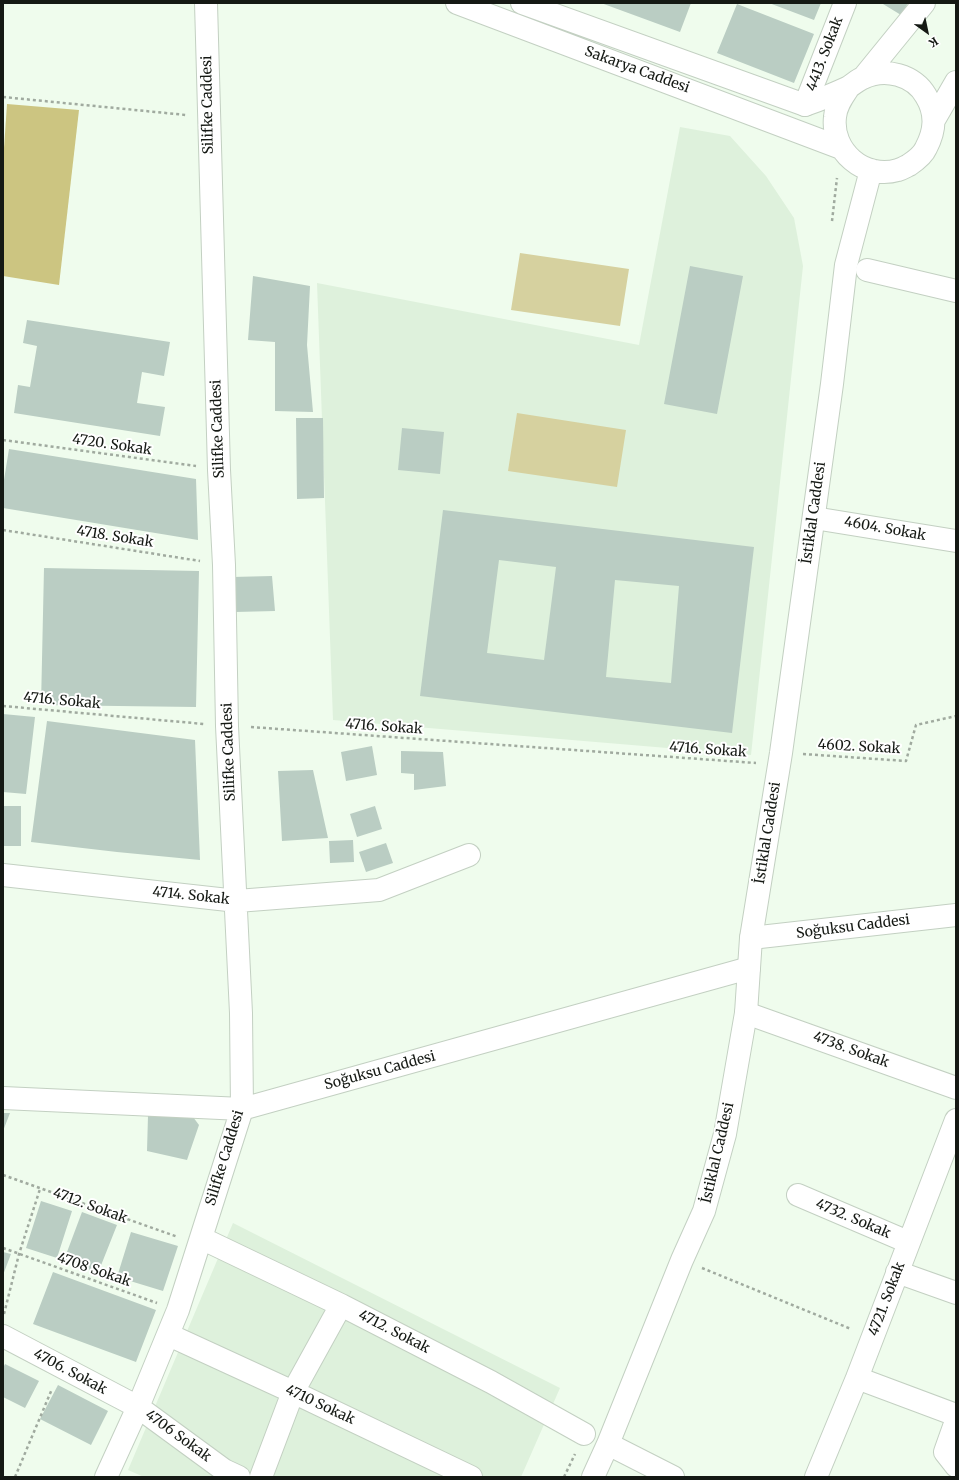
<!DOCTYPE html>
<meta charset="utf-8">
<style>
body{margin:0}
#map{position:relative;width:959px;height:1480px;overflow:hidden;background:#effced;font-family:Merriweather,serif}
canvas{display:block}
.frame{position:absolute;inset:0;border:4px solid #151914;pointer-events:none}
.north{position:absolute;left:907px;top:12px;width:40px;height:40px;-webkit-text-stroke:3px #fff;paint-order:stroke;rotate:147deg;font-size:11px;font-weight:700;line-height:16px;text-align:center;color:#151914}
.north::after{content:'';display:block;margin:auto;width:14px;height:18px;background:#151914;clip-path:polygon(50% 0,100% 100%,50% 72%,0 100%)}
</style>
<div id="map">
<canvas width="959" height="1480"></canvas>
<div class="frame"></div>
<div class="north">K</div>
</div>
<script>
const g = document.querySelector('canvas').getContext('2d');
g.lineJoin = 'round';
function paint(path, color) {
  g.fillStyle = color;
  g.fill(path, 'evenodd');
}
function strokePath(path, color, width, dash) {
  g.strokeStyle = color;
  g.lineWidth = width;
  g.lineCap = dash ? 'butt' : 'round';
  g.setLineDash(dash || []);
  g.stroke(path);
}
function drawText(font, color, halo, rows, align = 'center') {
  g.font = font + ' Merriweather,serif';
  g.lineWidth = 4;
  g.setLineDash([]);
  g.textBaseline = 'middle';
  g.strokeStyle = halo;
  g.fillStyle = color;
  for (const [text, x, y, turn = 0] of rows) {
    g.save();
    g.translate(x, y);
    g.rotate((+turn || 0) * Math.PI / 180);
    g.textAlign = isNaN(turn) ? turn : align;
    if (halo) g.strokeText(text, 0, 0);
    g.fillText(text, 0, 0);
    g.restore();
  }
}
const built = new Path2D(`
 M680,127L730,136L766,176L794,218L803,266L751,755L333,720L317,283L639,345Z
 M233,1223L560,1388L521,1477H144L128,1470Z`);
const green = new Path2D(`
 M520,253L629,269L620,326L511,310Z
 M517,413L626,430L617,487L508,471Z`);
const forest = new Path2D(`
 M7,104L79,110L59,285L3,276V163Z`);
const building = new Path2D(`
 M601,3H691L680,32Z
 M769,3H821L814,20Z
 M884,3H908L901,15L883,4Z
 M737,4L814,34L794,83L717,53Z
 M690,266L743,276L717,414L664,404Z
 M253,276L310,286L307,345L313,412L275,411V342L248,340Z
 M27,320L170,342L164,376L142,372L137,403L165,407L160,436L14,413L18,385L30,387L37,346L23,343Z
 M296,418H323L324,498L297,499Z
 M402,428L444,432L440,474L398,470Z
 M9,449L196,479L198,540L3,508V486Z
 M443,510L754,547L732,733L420,696ZM499,560L556,567L544,660L487,653ZM615,580L679,586L671,683L606,677Z
 M44,568L199,571L196,707L41,705Z
 M272,576L275,611L235,612L232,577Z
 M3,714L35,717L26,794L3,792Z
 M47,721L195,740L200,860L117,852L31,842Z
 M372,746L377,775L346,781L341,752Z
 M401,751L443,752L446,786L414,790V774L401,773Z
 M313,770L328,838L282,841L278,771Z
 M3,806H21V846H3Z
 M375,806L382,829L357,837L350,814Z
 M353,840L354,862L330,863L329,841Z
 M386,843L393,863L366,872L359,852Z
 M3,1113H10L3,1131Z
 M148,1116L193,1117L199,1125L187,1160L147,1151Z
 M41,1201L72,1211L57,1258L26,1248Z
 M82,1212L117,1225L98,1273L64,1260Z
 M131,1232L178,1246L163,1291L117,1277Z
 M3,1252L11,1254L3,1275Z
 M53,1272L156,1310L136,1362L33,1324Z
 M5,1364L39,1381L25,1408L3,1397V1368Z
 M58,1385L108,1411L91,1445L40,1419Z`);
const path = new Path2D(`
 M3,97L186,115
 M832,221L837,178
 M3,440L196,466
 M3,530L200,561
 M3,706L204,724
 M251,727L756,763
 M803,754L906,761L916,725L956,716
 M3,1175L178,1237
 M3,1248L157,1303
 M702,1268L851,1329
 M4,1314L19,1254L40,1189
 M15,1477L52,1389
 M564,1477L575,1454`);
const street = new Path2D(`
 M805,105L845,3
 M867,270L956,291
 M814,518L956,541
 M3,875L237,901L379,890L469,855
 M751,938L956,915
 M746,1013L956,1088
 M3,1098L242,1109L749,968
 M798,1195L908,1242
 M201,1238L341,1305L491,1382L584,1434
 M897,1272L956,1293
 M169,1335L293,1392L471,1477
 M3,1336L138,1407L224,1470L239,1477
 M857,1378L956,1415
 M956,1421L945,1452L956,1466
 M106,1477L138,1407L178,1310L242,1109L241,1013L227,726L224,565L219,470L206,3
 M261,1477L293,1392L341,1305
 M816,1477L857,1378L956,1120`);
const secondary = new Path2D(`
 M457,3L841,148
 M522,3L805,105C819,100 834,94 847,88C853,85 857,80 863,78C885,67 914,75 926,96C937,114 935,131 926,148C923,155 915,161 909,165C905,167 902,169 898,170C864,180 831,151 835,117C836,105 843,96 849,87
 M863,78L924,3
 M934,120L956,82
 M608,1444L673,1477
 M593,1477L608,1444L682,1260L704,1211L725,1134L746,1013L751,938L781,753L832,384L846,265L871,170`);
const streetNames = [
 ["4413. Sokak",825,54,-69],
 ["Sakarya Caddesi",637,70,20],
 ["Silifke Caddesi",208,105,-91],
 ["Silifke Caddesi",218,429,-92],
 ["4720. Sokak",112,445,8],
 ["İstiklal Caddesi",814,513,-82],
 ["4604. Sokak",885,529,10],
 ["4718. Sokak",115,537,9],
 ["4716. Sokak",62,701,5],
 ["4716. Sokak",384,727,4],
 ["4602. Sokak",859,747,3],
 ["4716. Sokak",708,750,4],
 ["Silifke Caddesi",229,752,-92],
 ["İstiklal Caddesi",768,833,-81],
 ["4714. Sokak",191,896,6],
 ["Soğuksu Caddesi",853,927,-7],
 ["4738. Sokak",851,1050,20],
 ["Soğuksu Caddesi",380,1071,-15],
 ["İstiklal Caddesi",718,1153,-77],
 ["Silifke Caddesi",225,1158,-73],
 ["4712. Sokak",90,1206,20],
 ["4732. Sokak",853,1219,23],
 ["4708 Sokak",94,1270,19],
 ["4721. Sokak",887,1299,-69],
 ["4712. Sokak",394,1332,27],
 ["4706. Sokak",70,1372,28],
 ["4710 Sokak",320,1405,25],
 ["4706 Sokak",178,1436,36]
];
paint(built, '#def1dc');
paint(green, '#d6d19f');
paint(forest, '#ccc581');
paint(building, '#bacdc3');
strokePath(street, '#c3d0c2', 24);
strokePath(secondary, '#c3d0c2', 24);
strokePath(path, '#a0aa9f', 2.5, [3, 3]);
strokePath(street, '#fff', 22);
strokePath(secondary, '#fff', 22);
drawText('14px', '#151914', '#fff', streetNames);
</script>
